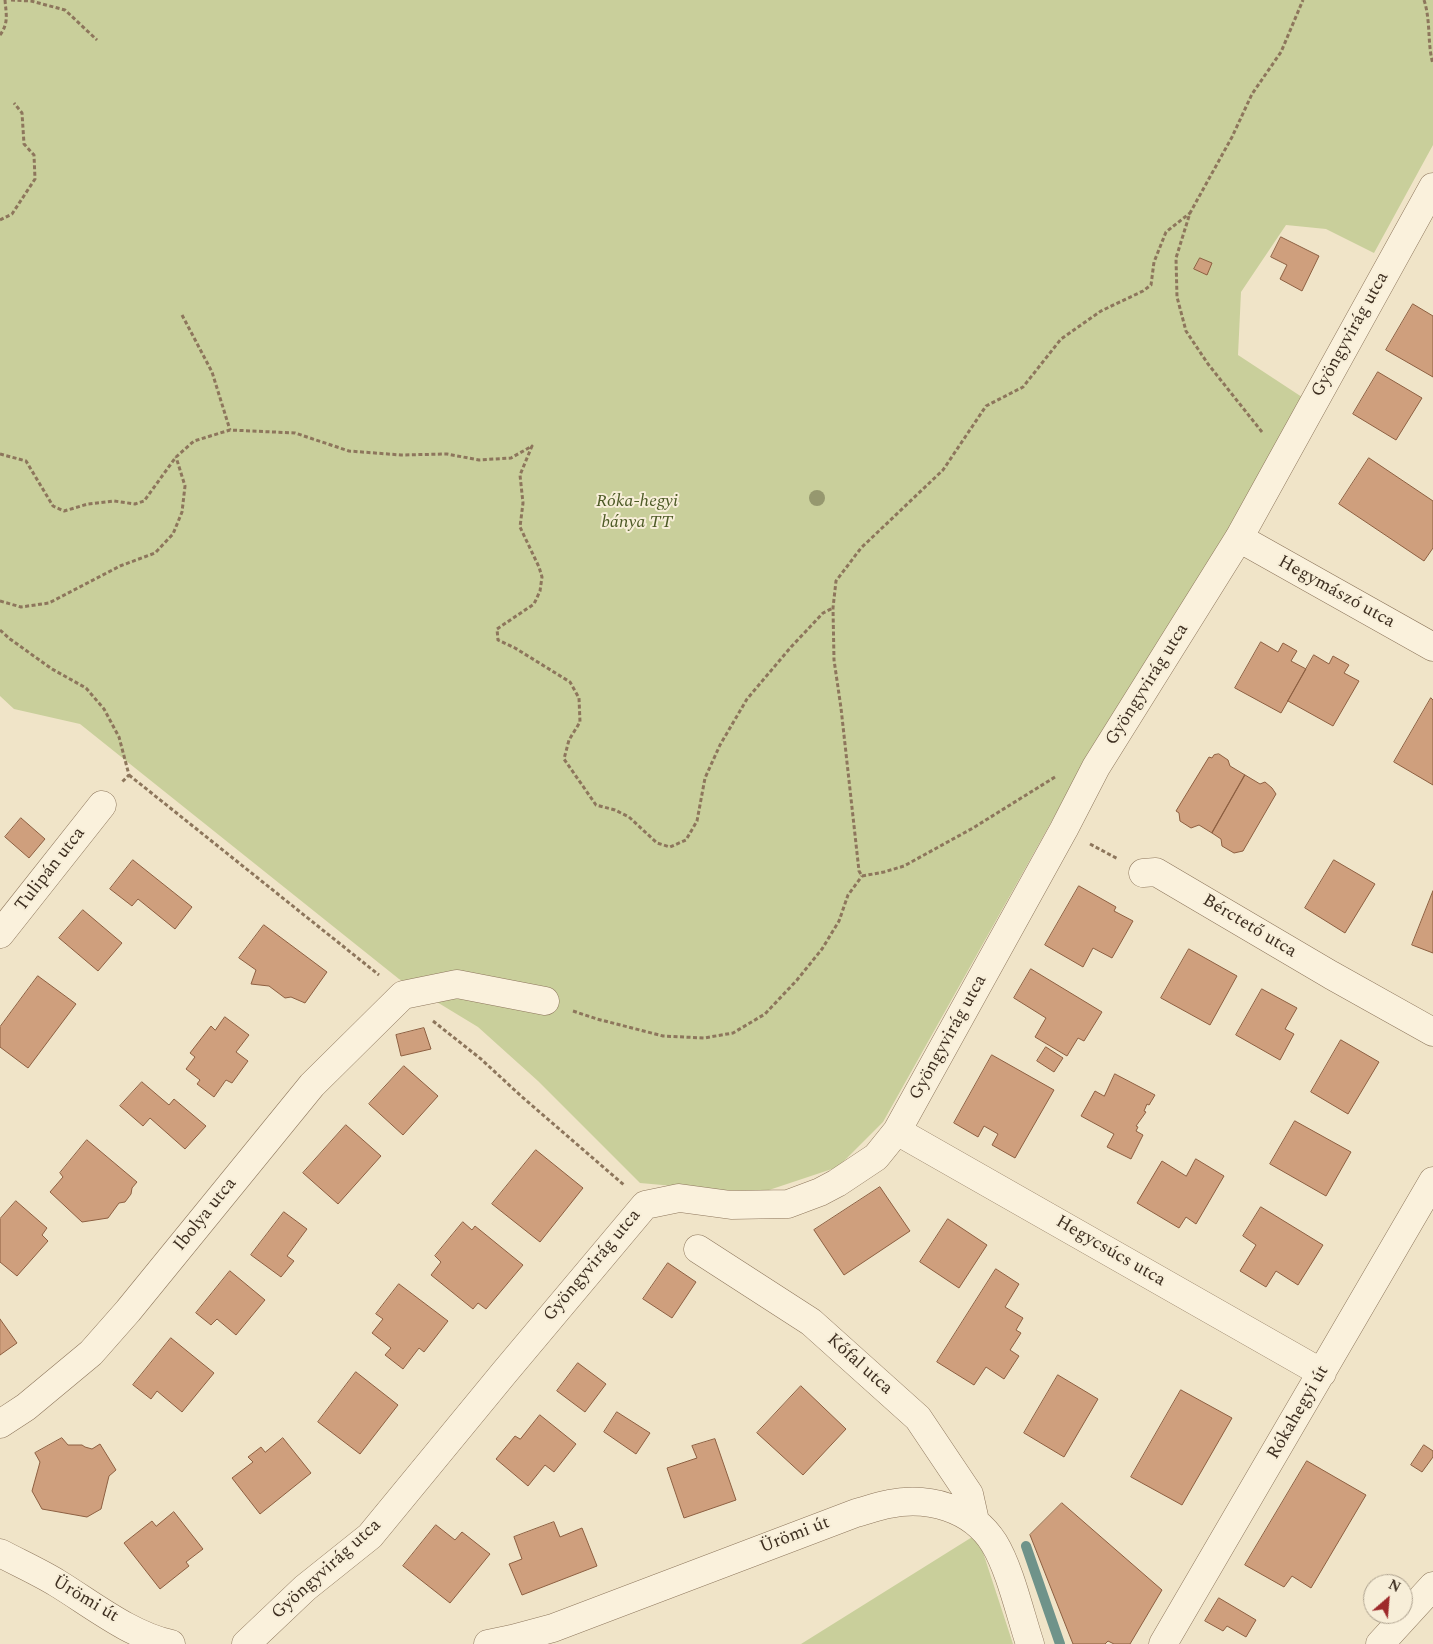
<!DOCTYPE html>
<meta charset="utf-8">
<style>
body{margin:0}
#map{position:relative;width:1433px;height:1644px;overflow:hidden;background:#f0e4c8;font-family:Spectral,serif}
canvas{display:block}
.north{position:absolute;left:1363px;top:1574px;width:50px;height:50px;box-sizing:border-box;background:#f7eed8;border:1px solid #ada18e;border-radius:50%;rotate:27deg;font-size:14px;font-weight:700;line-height:20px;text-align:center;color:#3d2e20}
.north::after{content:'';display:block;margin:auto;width:18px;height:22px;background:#9e2a2b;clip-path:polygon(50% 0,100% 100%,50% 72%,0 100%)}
</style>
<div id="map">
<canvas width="1433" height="1644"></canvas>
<div class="north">N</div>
</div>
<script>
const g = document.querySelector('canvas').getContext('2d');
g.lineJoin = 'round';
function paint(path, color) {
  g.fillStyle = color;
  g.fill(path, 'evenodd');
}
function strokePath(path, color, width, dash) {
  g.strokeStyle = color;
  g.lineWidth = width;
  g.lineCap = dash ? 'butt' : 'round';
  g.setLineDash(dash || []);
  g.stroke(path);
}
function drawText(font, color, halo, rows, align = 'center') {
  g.font = font + ' Spectral,serif';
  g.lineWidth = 4;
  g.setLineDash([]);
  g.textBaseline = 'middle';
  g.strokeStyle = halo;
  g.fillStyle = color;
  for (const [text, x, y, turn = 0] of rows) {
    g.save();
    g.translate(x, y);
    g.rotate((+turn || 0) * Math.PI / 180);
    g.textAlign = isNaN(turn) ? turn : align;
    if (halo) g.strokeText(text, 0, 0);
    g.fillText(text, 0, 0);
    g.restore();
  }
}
const green = new Path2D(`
 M0,0H1433V145L1374,253L1326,229L1286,225L1241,292L1238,355L1308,401L1068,792L883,1122L838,1167L766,1191L719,1190L640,1183L538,1081L478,1027L399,979L80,724L14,709L0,696Z
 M977,1534L1013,1644H801Z`);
const stream = new Path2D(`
 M1026,1546L1060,1644`);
const building = new Path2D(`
 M1281,237L1319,256L1302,291L1280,279L1287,265L1271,257Z
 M1200,258L1212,263L1207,275L1194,269Z
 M1413,304L1433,316V377L1386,350Z
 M1378,372L1422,398L1396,440L1353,414Z
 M1369,458L1433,501V548L1424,561L1339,504Z
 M1261,642L1278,652L1283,643L1297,651L1291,661L1306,669L1281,713L1235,688Z
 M1314,655L1329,664L1333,656L1349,665L1344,673L1359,681L1333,726L1288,701Z
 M1431,698L1433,700V785L1394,762Z
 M1219,754L1228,760L1230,766L1245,775L1212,833L1199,825L1191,828L1180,821L1179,813L1176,811L1209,757L1212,758L1214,755Z
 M1245,775L1260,784L1265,782L1272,788L1276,794L1243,851L1234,853L1222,846L1221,839L1212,833Z
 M21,818L45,839L29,858L5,837Z
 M133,860L192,907L175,929L138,899L132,906L110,889Z
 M1334,860L1375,884L1345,933L1305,908Z
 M1079,886L1116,907L1114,911L1133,921L1112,958L1093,948L1083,967L1045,945Z
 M1433,891V953L1412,945Z
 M83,910L122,943L98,971L59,938Z
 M264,925L327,972L305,1003L291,997L285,998L269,986L251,984L256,970L239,958Z
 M1189,949L1237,976L1210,1025L1161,998Z
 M1031,969L1102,1012L1084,1041L1078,1038L1067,1056L1035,1037L1046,1018L1014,998Z
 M38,976L76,1004L28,1068L0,1047V1027Z
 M1262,989L1297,1008L1285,1029L1294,1034L1280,1060L1236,1035Z
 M225,1017L249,1035L236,1052L248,1061L232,1083L226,1080L214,1097L197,1084L200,1080L186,1069L195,1057L190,1053L211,1026L215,1030Z
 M424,1028L431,1049L401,1056L396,1035Z
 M1341,1040L1379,1062L1348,1114L1311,1092Z
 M1046,1047L1063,1058L1054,1072L1037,1061Z
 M992,1055L1054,1090L1015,1158L992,1145L998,1134L984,1126L978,1137L954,1123Z
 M404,1066L438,1096L403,1135L369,1104Z
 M1115,1074L1155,1095L1149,1105L1147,1104L1144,1111L1146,1112L1136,1126L1138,1127L1136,1131L1143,1135L1131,1159L1107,1147L1114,1134L1081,1116L1095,1091L1104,1096Z
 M142,1082L169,1105L174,1099L206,1126L185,1149L150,1118L143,1126L120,1106Z
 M1295,1121L1351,1152L1326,1196L1270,1164Z
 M346,1125L381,1156L338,1204L303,1173Z
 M87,1140L137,1182L132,1188L131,1194L125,1202L119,1203L108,1218L82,1222L50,1192L63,1177L60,1173Z
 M536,1150L583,1188L540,1242L492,1204Z
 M1196,1159L1224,1176L1196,1224L1186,1217L1179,1228L1137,1203L1162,1161L1186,1176Z
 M880,1187L910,1231L844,1275L814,1230Z
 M16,1201L47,1228L42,1235L48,1241L17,1276L0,1262V1219Z
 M1261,1207L1323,1245L1298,1285L1276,1271L1266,1287L1240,1271L1256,1245L1243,1236Z
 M284,1212L307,1229L287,1256L294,1261L281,1277L251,1255Z
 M948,1219L987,1245L959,1288L920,1262Z
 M463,1222L472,1230L475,1226L523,1265L486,1309L478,1303L473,1309L431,1275L441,1262L435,1256Z
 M668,1263L696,1282L672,1318L643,1299Z
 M996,1269L1019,1284L1005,1307L1023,1318L1016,1330L1021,1333L1010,1350L1019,1356L1004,1379L986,1367L974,1385L937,1362Z
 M230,1271L265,1300L236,1335L217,1319L211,1325L196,1313Z
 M399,1284L448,1321L424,1352L419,1348L403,1369L385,1355L391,1348L372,1333L383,1319L376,1314Z
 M0,1319L17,1343L0,1355Z
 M171,1338L214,1373L182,1412L157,1391L151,1399L133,1385Z
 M578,1363L606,1384L585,1412L557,1391Z
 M356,1372L398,1405L360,1454L318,1422Z
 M1058,1375L1098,1399L1064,1457L1024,1433Z
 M801,1386L846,1429L803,1475L757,1433Z
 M1181,1390L1232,1418L1182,1505L1131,1477Z
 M617,1412L650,1433L636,1454L604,1432Z
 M540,1415L576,1444L554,1472L545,1465L528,1486L496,1459L515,1436L520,1439Z
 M62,1438L68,1445H82L85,1447L92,1449L100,1444L116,1470L109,1476L101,1509L87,1517L42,1509L32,1491L40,1462L35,1453Z
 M283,1438L311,1473L260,1514L232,1478L253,1462L248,1457L261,1447L265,1452Z
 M715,1439L736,1500L684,1518L667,1468L697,1458L692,1446Z
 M1424,1445L1433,1451V1457L1422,1472L1411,1465Z
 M1307,1461L1366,1495L1311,1588L1292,1576L1284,1587L1245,1565Z
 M1062,1503L1162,1590L1130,1644H1114L1108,1641L1105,1644H1073L1030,1535Z
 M174,1512L203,1549L186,1562L189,1566L160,1589L124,1543L152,1521L156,1526Z
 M554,1522L560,1537L582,1528L597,1566L522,1595L509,1564L522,1559L514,1537Z
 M436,1525L455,1540L462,1532L490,1554L450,1603L403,1566Z
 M1219,1598L1256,1620L1246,1637L1227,1626L1223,1631L1205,1621Z`);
const path = new Path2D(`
 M11,0L31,1L65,10L97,40
 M1424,0C1431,21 1427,43 1433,64
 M0,35C9,23 6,13 5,0
 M0,220L12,214L35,179L34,155L24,144L22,113L14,103
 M182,315L212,372L230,430
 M1262,432L1208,364L1186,331L1177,297L1176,258L1190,213L1232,137L1252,94L1281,52L1303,0
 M0,454L26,461L53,506L64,511L88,504L114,501L135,504L144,501L176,457L194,441L230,430L295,433L349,451L401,455L447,454L479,460L511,458L532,446L520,475L523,503L520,527L539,567L542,577L540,591L534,604L497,629L498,640L515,648L570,682L579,698L580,722L569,740L564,759L596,805L615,810L629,817L657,843L670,847L686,840L697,821L705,778L720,745L747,699L791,647L823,613L833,608
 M0,601L21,607L49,603L120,566L155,553L173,534L182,512L185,486L176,457
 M0,630L10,639L52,669L86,688L104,709L119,737L129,775L122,782
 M129,775L379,975
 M1055,777L973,828L904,866L884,872L862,876L859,871L841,708L834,660L833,608L836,581L861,548L943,470L986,406L1023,387L1061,339L1101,311L1143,291L1151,285L1154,262L1166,232L1190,213
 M1090,844L1118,859
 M573,1011L597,1019L663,1036L704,1038L733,1033L765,1014L797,980L822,949L839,921L848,895L862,876
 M433,1021L481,1059L521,1096L624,1185`);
const minor = new Path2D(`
 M1239,538L1433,647
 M1143,873L1156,872L1331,975L1433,1032
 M0,934L102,805
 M897,1131L1322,1373
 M698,1249L811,1322L918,1418L969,1494L975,1521
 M0,1424L26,1407L91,1353L128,1311L312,1085L403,995L457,984L545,1001
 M0,1553C19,1563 39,1572 57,1583C93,1605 130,1635 171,1644
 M246,1644L305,1588L370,1536L504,1373L645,1205L679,1198L731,1205L788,1204L820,1192L837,1183L876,1157L897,1131L1064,829L1096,767L1239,538L1433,187
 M488,1644L512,1639L553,1628L856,1513C867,1510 878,1506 889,1504C928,1496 972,1508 994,1543C1010,1569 1020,1614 1030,1644
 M1163,1644L1433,1181
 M1380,1644L1433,1586`);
const trees = [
 [817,498]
];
const streetNames = [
 ["Gyöngyvirág utca",1351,335,-61],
 ["Hegymászó utca",1336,593,29],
 ["Gyöngyvirág utca",1148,685,-58],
 ["Tulipán utca",51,870,-52],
 ["Bérctető utca",1249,927,31],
 ["Gyöngyvirág utca",949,1038,-61],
 ["Ibolya utca",206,1215,-51],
 ["Hegycsúcs utca",1110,1252,30],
 ["Gyöngyvirág utca",593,1266,-50],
 ["Kőfal utca",859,1365,42],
 ["Rókahegyi út",1299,1413,-60],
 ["Ürömi út",795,1536,-21],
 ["Gyöngyvirág utca",327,1570,-42],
 ["Ürömi út",85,1600,31]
];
const parkNames = [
 ["Róka-hegyi",637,502],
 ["bánya TT",637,523]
];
paint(green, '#c9cf9b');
strokePath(stream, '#6f938a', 10);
paint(building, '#cf9f7d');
strokePath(building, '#8d5f41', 1);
strokePath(minor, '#8d765c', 29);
strokePath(path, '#8d765c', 3, [4, 2.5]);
strokePath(minor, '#faf1dc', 28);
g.fillStyle = '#96986f';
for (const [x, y] of trees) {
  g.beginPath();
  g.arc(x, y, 8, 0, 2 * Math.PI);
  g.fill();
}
drawText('18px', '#3d2e20', '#f7eed8', streetNames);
drawText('italic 18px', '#4d5a26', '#f7eed8', parkNames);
</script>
